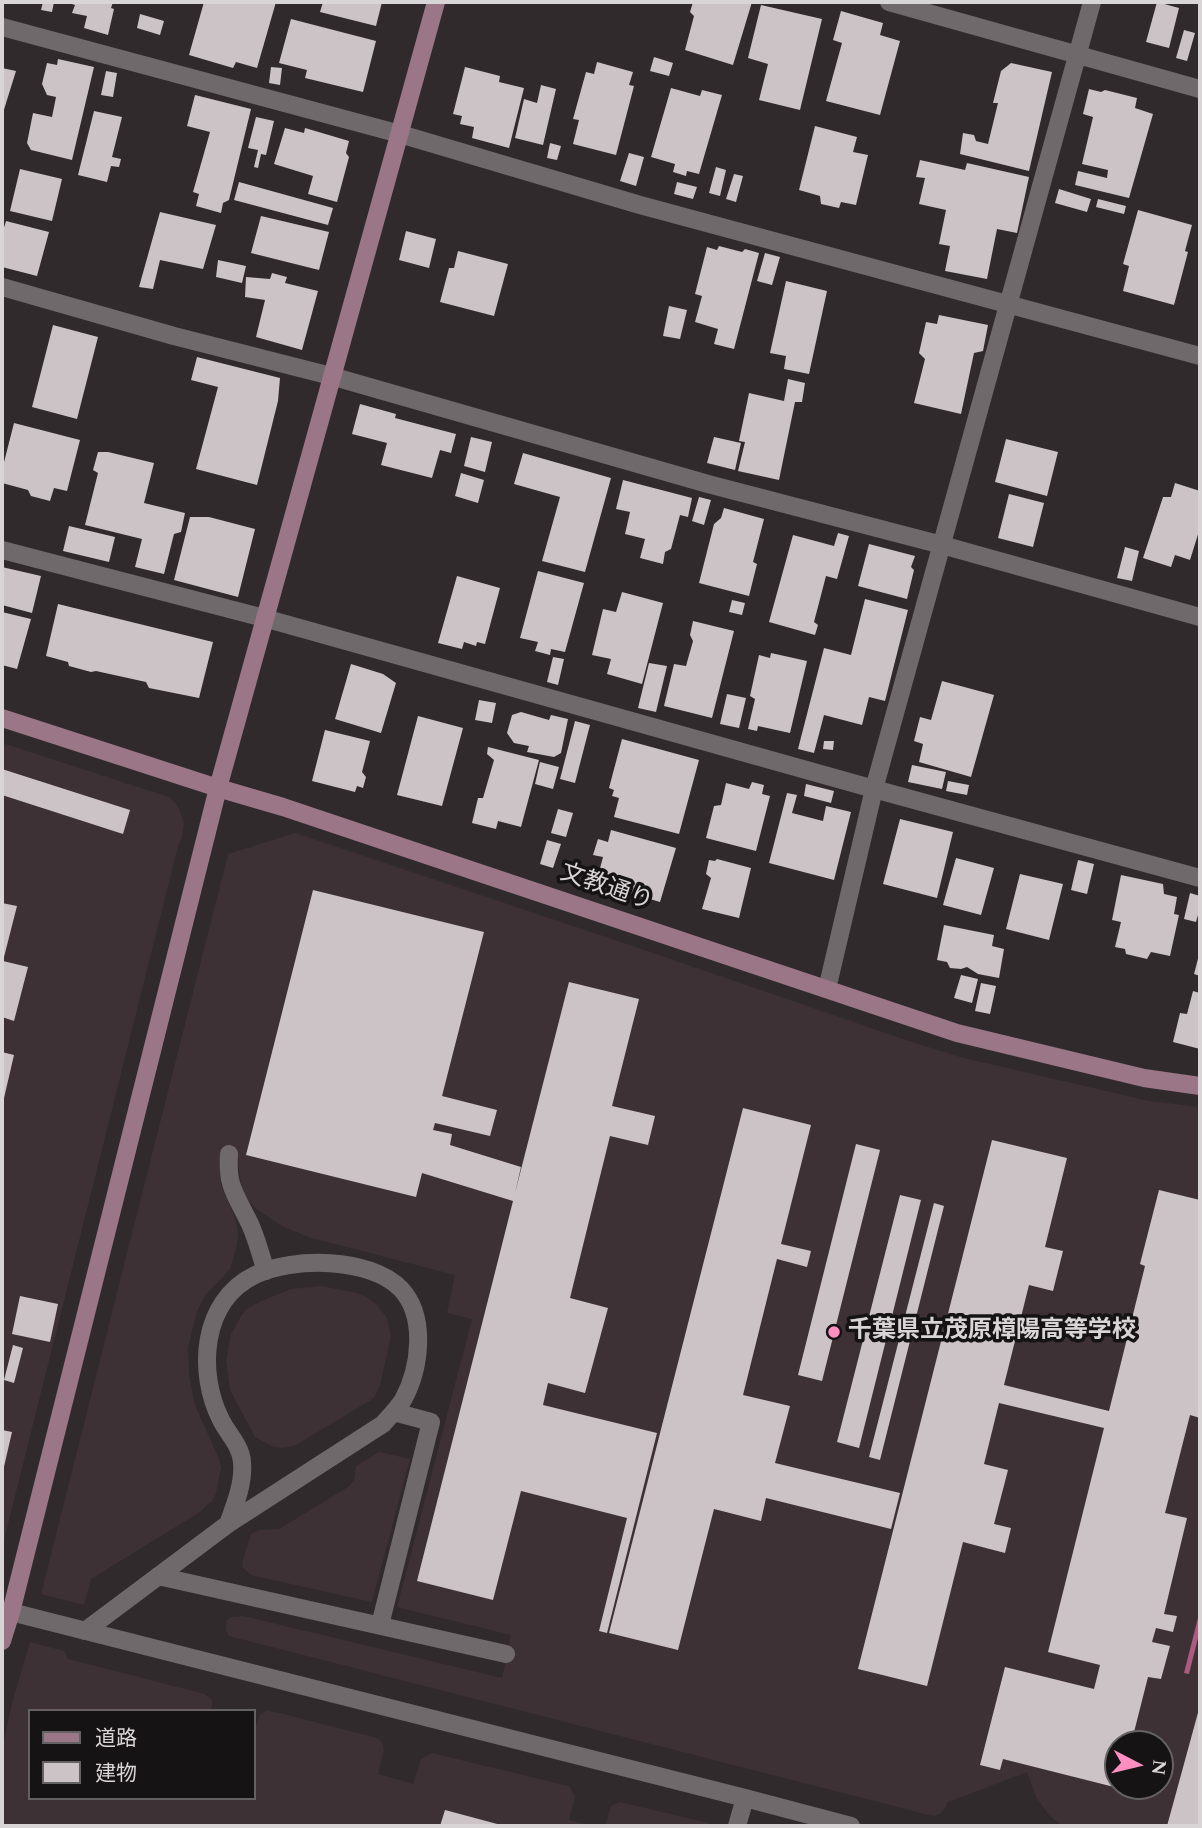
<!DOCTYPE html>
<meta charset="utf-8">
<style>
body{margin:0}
#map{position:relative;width:1202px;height:1828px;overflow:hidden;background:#302a2c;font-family:Spectral,"Noto Sans JP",serif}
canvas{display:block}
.frame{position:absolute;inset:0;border:4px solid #d9d5d6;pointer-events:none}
.legend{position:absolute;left:28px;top:1709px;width:228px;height:91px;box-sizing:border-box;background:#161314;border:2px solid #646162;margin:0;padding:9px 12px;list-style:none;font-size:21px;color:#d9d5d6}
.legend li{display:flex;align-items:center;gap:14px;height:35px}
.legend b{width:35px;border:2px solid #646162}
.north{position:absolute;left:1104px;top:1730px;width:70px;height:70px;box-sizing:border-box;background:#161314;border:2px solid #646162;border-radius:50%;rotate:97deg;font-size:19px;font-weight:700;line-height:28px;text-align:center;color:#d9d5d6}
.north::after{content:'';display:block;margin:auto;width:24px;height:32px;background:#fd8ec0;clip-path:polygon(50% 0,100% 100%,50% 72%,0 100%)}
</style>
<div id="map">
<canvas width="1202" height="1828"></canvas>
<div class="frame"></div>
<ul class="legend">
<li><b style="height:9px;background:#9b7686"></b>道路</li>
<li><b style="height:19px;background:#cbc3c6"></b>建物</li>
</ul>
<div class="north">N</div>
</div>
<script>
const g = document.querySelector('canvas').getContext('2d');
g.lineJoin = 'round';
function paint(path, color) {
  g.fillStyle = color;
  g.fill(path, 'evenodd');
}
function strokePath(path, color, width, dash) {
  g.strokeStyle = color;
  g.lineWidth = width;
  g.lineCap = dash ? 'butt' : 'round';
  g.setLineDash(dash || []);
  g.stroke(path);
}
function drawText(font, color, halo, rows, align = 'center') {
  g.font = font + ' Spectral,"Noto Sans JP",serif';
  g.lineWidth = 7;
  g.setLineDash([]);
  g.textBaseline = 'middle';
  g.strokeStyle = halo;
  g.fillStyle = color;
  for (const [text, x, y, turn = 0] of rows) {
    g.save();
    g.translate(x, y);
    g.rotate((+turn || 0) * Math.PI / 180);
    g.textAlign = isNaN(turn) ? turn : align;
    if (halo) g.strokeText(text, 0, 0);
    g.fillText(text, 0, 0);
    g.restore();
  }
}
const built = new Path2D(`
 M2,743L169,797L175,803L180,811L184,825L182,837L178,846L2,1548Z
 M295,833L624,943L906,1040L960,1057L1149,1101L1200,1107V1826H1062L1049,1815L1036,1797L1027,1772L948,1802L945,1808L941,1813L935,1816L929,1815L229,1636L226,1631L227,1620L231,1617L243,1616L502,1678L511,1635L397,1607L472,1319L447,1313L455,1275L308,1237L282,1226L255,1208L245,1197L241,1184L237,1155H220V1169L221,1185L236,1220L238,1233L237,1245L230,1269L205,1296L197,1311L188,1348L189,1375L195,1405L219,1459L221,1468L216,1493L212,1501L200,1512L91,1579L84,1605L41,1594L228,854ZM1118,1744H1160V1786H1118Z
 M322,1286L356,1293L367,1297L377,1305L387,1318L391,1336L380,1385L375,1396L371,1400L296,1445L283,1448L271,1446L255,1437L230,1390L226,1361L231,1334L241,1316L247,1309L259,1302L291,1289Z
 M379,1452L410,1459L372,1602L251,1575L243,1568L242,1563L251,1534L260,1530L279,1529L348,1487L354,1480L356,1466Z
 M30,1642L64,1651L68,1659L205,1694L212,1700V1704L210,1711H30V1798H254V1724H257L259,1716L267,1710L374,1737L380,1740L383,1744L384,1750L378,1774L413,1784L421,1759L432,1753L564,1785L570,1787L575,1797L569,1820L593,1826H2V1750L12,1703Z
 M620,1802L708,1823L713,1826H605L611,1806Z`);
const water = new Path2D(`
 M1200,1610V1630L1189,1674L1184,1673Z`);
const building = new Path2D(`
 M43,2H54L52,12L41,10Z
 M66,2H113L111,8L114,9L108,35L84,28L87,16L72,13L75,5Z
 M204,2H276L257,68L236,62L233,68L189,55Z
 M323,2H382L376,26L320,12Z
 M693,2H752L733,65L685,50L694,16L690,12Z
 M1157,2L1179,8L1169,48L1146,42Z
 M761,5L822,19L800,110L759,100L768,64L748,58Z
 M841,11L883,23L880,35L900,41L880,115L826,101L842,43L833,40Z
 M140,14L164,21L160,35L137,28Z
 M291,19L376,41L363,92L305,78L307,70L279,63Z
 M1184,30L1195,33L1187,61L1176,58Z
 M654,57L673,63L669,76L650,71Z
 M58,59L94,67L72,160L31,150L27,143L33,113L52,117L56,97L47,95L42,84L47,63L57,65Z
 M597,62L633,72L629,85L634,86L616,155L573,144L579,120L573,119L586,72L594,74Z
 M1011,63L1052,72L1029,171L960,154L963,133L974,135L976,141L988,144L998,103H993L1001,71Z
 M271,67L282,68L280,85L269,83Z
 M465,67L500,76L499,82L524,88L509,148L472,138L474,127L460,124L462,116L453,114Z
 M2,68L16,71L2,116Z
 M106,71L117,73L113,97L101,95Z
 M541,85L556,89L543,145L515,138L524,99L537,103Z
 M671,88L700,96L702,90L722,95L699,174L687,171L686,176L673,172L675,164L651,157Z
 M1089,89L1101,92L1105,90L1137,98L1135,108L1153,114L1129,198L1075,185L1078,171L1107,178L1108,170L1082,164L1093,117L1083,114Z
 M195,95L251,109L229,200L223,203L221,213L196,206L199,194L193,192L210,132L187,126Z
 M94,111L122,117L112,157L121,159L119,167L111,166L107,182L78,175Z
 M256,117L274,121L266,155L261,154L258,168L254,167L258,150L248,148Z
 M815,126L857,137L853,152L868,155L856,205L841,202L839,208L821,204L820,196L799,190Z
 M285,128L304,133L305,128L349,141L346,153L349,157L337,202L308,194L313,176L274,164Z
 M550,143L561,146L557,160L547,158Z
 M629,153L644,157L636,186L620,181Z
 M920,160L965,170L967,163L1029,177L1017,233L997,229L987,279L945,271L950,246L939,244L946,210L919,204L925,178L916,177Z
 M716,167L726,170L720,196L709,193Z
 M20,169L62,179L52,221L10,211Z
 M734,174L743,176L736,202L726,199Z
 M239,182L333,208L328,225L234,200Z
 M677,182L697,187L693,199L674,194Z
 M1059,189L1091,199L1087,212L1055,203Z
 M1098,199L1126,206L1124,214L1096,207Z
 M1138,210L1192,225L1185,251L1188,252L1174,305L1123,291L1129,266L1123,264Z
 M160,212L216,225L203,269L160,260L153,289L139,287Z
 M261,216L329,232L319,270L251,253Z
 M6,221L49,232L37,276L2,267V234Z
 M406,231L436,239L429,268L399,260Z
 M719,246L742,252L745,249L759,253L734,349L714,344L718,329L695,322L702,296L695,294L707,247L717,250Z
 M458,251L508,264L494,316L440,302L449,268H454Z
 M765,253L780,257L772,285L757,281Z
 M218,260L246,266L242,283L216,277Z
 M272,273L287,277L285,283L318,291L302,350L256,337L265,300L245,297L246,277L270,279Z
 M786,281L827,291L809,374L784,369L786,356L770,353Z
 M669,306L687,310L680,339L663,336Z
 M939,315L988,325L983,351L974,353L961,414L914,403L925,359L919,353L926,322L937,324Z
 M53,325L98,337L77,419L32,407Z
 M197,357L280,378L278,401L257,485L196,469L218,387L191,380Z
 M788,379L805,383L802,402H795L779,480L738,471L745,442L739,441L749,393L784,401Z
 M360,404L396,414L395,418L456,434L451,453L440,450L432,478L381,465L387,443L352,434Z
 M14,423L80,440L67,491L54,488L50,501L31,496L28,490L2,483V470Z
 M471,437L492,442L485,472L464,466Z
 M714,437L741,443L735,470L707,463Z
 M1006,439L1058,452L1047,496L995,482Z
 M98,452H108L154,463L144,503L185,513L181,532L174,534L164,574L135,567L142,539L85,525L98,473L93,470Z
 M523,453L611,478L585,572L542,561L560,497L514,484Z
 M461,473L484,480L478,503L455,496Z
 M623,480L692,498L688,517L680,515L671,549L665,552L663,564L640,558L645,539L625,534L630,512L616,509Z
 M1175,483L1200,491V528L1190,560L1175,555L1171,567L1143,558L1163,497H1171Z
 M1009,494L1044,503L1033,547L998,538Z
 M699,497L711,500L704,525L692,521Z
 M724,508L764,519L753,562L757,564L749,596L699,583L714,524L721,518Z
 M190,517H209L255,529L238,597L174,580Z
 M69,526L115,537L109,562L63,551Z
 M838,533L849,536L837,579L826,576L814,622L818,625L815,635L769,622L793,535L834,546Z
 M869,544L915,556L911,567L914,570L907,599L858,586Z
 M1125,547L1139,551L1132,581L1117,578Z
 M2,567L41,576L32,613L2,605Z
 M538,571L584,583L565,652L551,649L550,655L535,651L538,642L520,638Z
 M457,576L500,588L485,644L477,642L476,646L464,642L462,649L438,643Z
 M622,592L663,603L642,684L607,674L611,659L592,655L603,609L616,612Z
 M865,599L908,610L885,701L869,697L862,725L824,715L814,753L798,749L824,648L851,655Z
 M732,600L745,603L742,615L729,612Z
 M58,604L213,642L199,698L149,688L146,682L96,671L91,672L69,666L68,662L46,656Z
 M2,612L31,619L17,669L2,665Z
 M693,621L734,631L712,718L664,706L674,664L686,666L693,641L690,635Z
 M771,653L807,661L790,733L758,726L757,731L748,729L755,699L750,696L759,655L770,658Z
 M553,657L564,659L558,685L547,682Z
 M649,663L667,666L656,712L638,708Z
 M351,664L383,674L396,683L381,733L335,719Z
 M942,681L994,695L971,777L919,762L923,744L914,741L920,717L931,720Z
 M727,694L746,698L739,728L720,724Z
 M479,700L496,703L492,723L475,720Z
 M521,712L549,720L551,715L568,719L561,753L554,757L527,752L529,746L514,743L507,733L512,715Z
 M418,716L463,728L442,806L397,795Z
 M575,721L590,725L575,783L560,779Z
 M325,730L370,741L362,772L366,777L363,788L357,786L355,792L312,781Z
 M622,739L699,760L679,834L614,817L619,798L612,796L614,790L609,788Z
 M824,741H834L833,750L823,749Z
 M488,747L539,760L521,827L498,821L496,829L472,823L478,798H483L494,760L487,754Z
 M540,762L559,767L553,789L535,784Z
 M912,765L946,772L942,789L908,782Z
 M2,769L130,810L123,834L2,795Z
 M948,781L969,785L967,795L946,791Z
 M752,782L764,785L762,794L770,796L756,851L706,838L714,806L721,805L726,783L749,789Z
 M806,784L834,791L831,803L804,796Z
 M787,793L797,795L792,813L823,821L826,806L851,812L834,880L769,863Z
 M558,809L573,813L566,837L551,833Z
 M900,819L953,832L937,898L883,884Z
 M611,830L676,848L660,902L596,883L603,857L593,855L598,839L608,842Z
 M547,840L561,844L553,868L540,864Z
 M956,858L994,868L981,915L943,905Z
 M717,859L751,868L739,918L702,909L711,878L706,874L709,860L715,861Z
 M1078,860L1094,864L1087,894L1071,890Z
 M1020,874L1063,884L1049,940L1006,929Z
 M1121,875L1163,884L1164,894L1177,897L1174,914L1179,915L1170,956L1151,952L1147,959L1126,954L1125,949L1115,947L1121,922L1112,920Z
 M313,890L484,932L442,1096L497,1110L490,1136L435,1123L433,1130L452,1134L450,1145L521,1167L515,1193L569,982L639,999L612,1106L655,1116L648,1145L610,1136L570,1298L608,1308L585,1393L548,1383L543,1405L657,1433L607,1633L599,1631L627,1518L521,1491L493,1600L417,1581L513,1201L422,1173L416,1197L246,1155Z
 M1190,893L1200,896V908L1196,922L1184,919Z
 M2,903L17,906L3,961L28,967L14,1021L2,1017Z
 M944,925L994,935L992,946L1004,949L999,978L978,974L967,967L961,969L950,968L947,962L937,960Z
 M1199,955H1200V976L1194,974Z
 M961,975L978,979L972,1003L954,998Z
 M981,983L996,986L990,1014L975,1011Z
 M1193,991L1200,993V1049L1173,1042L1180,1013L1187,1014Z
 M2,1052L14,1055L4,1098L2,1097Z
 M743,1108L811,1125L781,1244L811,1251L807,1267L777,1259L743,1395L790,1406L775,1463L900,1493L891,1529L766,1498L761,1521L714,1509L678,1650L609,1633Z
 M992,1140L1067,1158L1045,1247L1063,1251L1053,1291L1029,1285L1004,1385L1109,1411L1145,1266L1140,1264L1159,1190L1200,1200V1418L1190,1415L1165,1513L1187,1518L1164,1614L1177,1616L1173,1632L1156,1628L1152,1642L1170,1646L1161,1679L1148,1677L1131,1744H1118V1788L1003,1759L1000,1770L980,1765L1005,1667L1094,1689L1100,1665L1048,1652L1104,1428L999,1403L984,1464L1008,1470L994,1524L1011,1528L1005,1553L963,1542L927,1686L858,1669Z
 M856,1144L880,1150L822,1381L798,1375Z
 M900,1195L921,1200L859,1448L837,1442Z
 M934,1203L944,1206L880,1460L869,1457Z
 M20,1296L58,1304L50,1342L12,1334Z
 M13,1345L23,1348L14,1383L4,1380Z
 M2,1430L12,1432L3,1471H2Z
 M1199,1709L1200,1826H1167Z
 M445,1810L501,1825V1826H440Z`);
const lane = new Path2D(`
 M229,1154C227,1185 234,1192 247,1218C256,1234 260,1254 266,1271
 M158,1576L506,1654
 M11,1612L745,1798L737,1826
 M380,1625L431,1422L394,1412
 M85,1631L228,1524L383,1424C390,1416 397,1409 403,1400C420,1369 427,1317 401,1289C370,1257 292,1257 255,1275C201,1301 197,1373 221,1420C228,1434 241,1446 242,1462C244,1483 235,1505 228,1524
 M745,1798L851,1826`);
const street = new Path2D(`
 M889,2L1200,89
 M2,27L400,134L640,205L1200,356
 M2,287L174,336L331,376L708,484L942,545L1200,617
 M2,550L264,618L874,789L1200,878
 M827,989L874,789L1092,2`);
const secondary = new Path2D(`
 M2,718L218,788L283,807L957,1033L1144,1078L1200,1086
 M2,1641L11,1612L218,788L436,2`);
const markers = [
 [834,1332,7,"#fd8ec0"]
];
const streetNames = [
 ["文教通り",606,889,19]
];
const poiNames = [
 ["千葉県立茂原樟陽高等学校",848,1332]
];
paint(built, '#3e3136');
paint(water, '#ad5a80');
paint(building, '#cbc3c6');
strokePath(lane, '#70696c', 18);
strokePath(street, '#70696c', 18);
strokePath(secondary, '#9b7686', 18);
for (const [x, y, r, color] of markers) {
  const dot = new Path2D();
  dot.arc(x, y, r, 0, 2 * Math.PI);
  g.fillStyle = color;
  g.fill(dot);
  strokePath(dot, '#161314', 2.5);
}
drawText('24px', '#d9d5d6', '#161314', streetNames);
drawText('bold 24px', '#d9d5d6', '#161314', poiNames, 'left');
</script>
